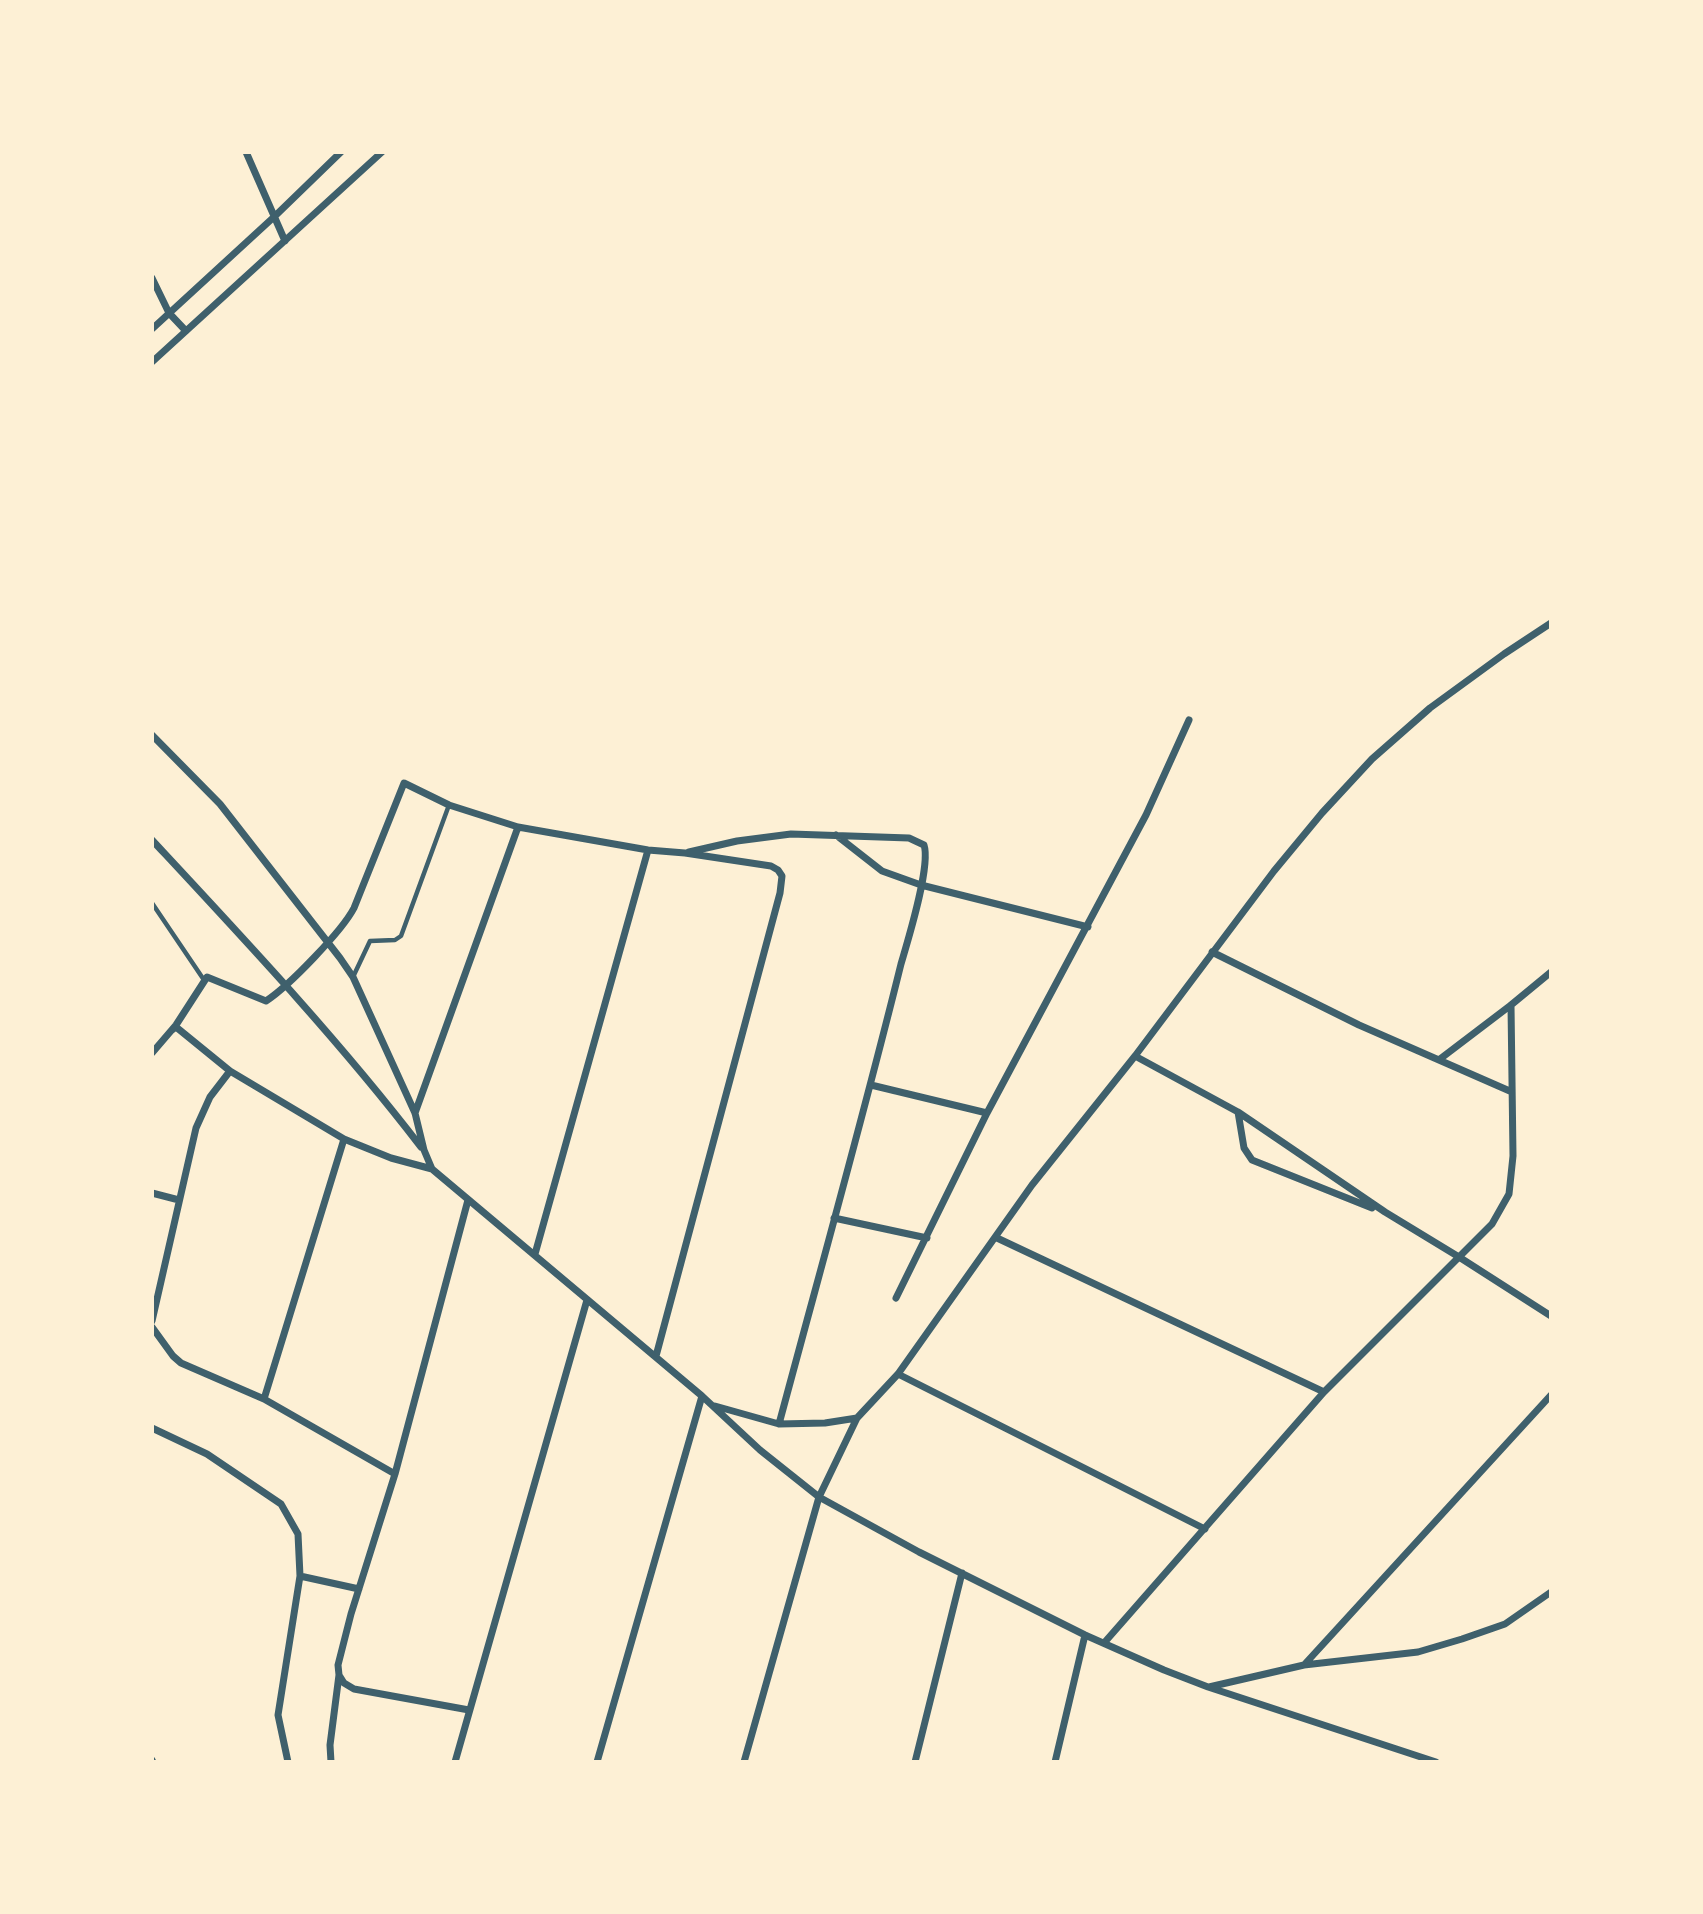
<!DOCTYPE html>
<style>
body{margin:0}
#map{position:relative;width:1703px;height:1914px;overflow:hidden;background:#fdf0d5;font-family:Poppins,sans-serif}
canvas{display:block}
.frame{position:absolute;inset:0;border:154px solid #fdf0d5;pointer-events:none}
</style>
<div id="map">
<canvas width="1703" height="1914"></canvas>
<div class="frame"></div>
</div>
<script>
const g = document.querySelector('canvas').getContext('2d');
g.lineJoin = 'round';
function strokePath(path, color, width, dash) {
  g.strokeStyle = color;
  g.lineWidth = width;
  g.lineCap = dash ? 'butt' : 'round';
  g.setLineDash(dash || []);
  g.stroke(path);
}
const service = new Path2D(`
 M152,903L204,980
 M353,977L370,941L395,940L401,936L449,805`);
const minor = new Path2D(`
 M246,152L285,241
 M152,278L169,313L186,331
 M152,329L275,216L341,152
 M152,362L382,152
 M152,735L220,804L340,958L353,977L415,1113L424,1150L432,1169L702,1396L760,1450L819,1497L919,1552L1085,1635L1164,1670L1208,1687L1436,1762
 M836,835L882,871L921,885L1088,927
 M152,840C245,940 338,1039 421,1147
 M689,852L737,841L791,834L909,838L924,845C931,866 908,940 901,964C863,1118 820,1271 779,1424
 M1212,952L1359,1025L1512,1092
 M172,1030L176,1027L230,1071L344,1139L391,1158L432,1169
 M152,1053L176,1025L207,977L266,1001C289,986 342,931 354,908L404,783L449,805L518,827L648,850L685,853L771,866L778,870L782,876L780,893L656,1356
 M1135,1056L1238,1112L1385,1212L1459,1257L1551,1316
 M1440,1059L1511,1005L1551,972
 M871,1085L987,1113
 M1238,1112L1244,1148L1252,1160L1372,1208
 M415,1113L518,827
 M152,1193L179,1200
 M468,1200L395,1474L351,1614L338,1665L339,1675L344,1683L354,1689L469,1710
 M834,1218L927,1238
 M997,1238L1324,1392
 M535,1254L648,850
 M896,1298L987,1113L1146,815L1189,720
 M152,1321L196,1128L210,1097L230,1071
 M152,1327L173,1356L181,1363L264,1399L395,1474
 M898,1374L1205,1529
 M264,1399L344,1139
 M715,1406L779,1424L825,1423L857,1418L898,1374L1032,1185L1135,1056L1274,871L1322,813L1372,759L1430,708L1504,654L1551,623
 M152,1428L207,1454L281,1504L298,1534L300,1576L278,1715L288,1762
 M300,1576L359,1589
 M1104,1643L1324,1392L1492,1224L1509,1194L1513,1156L1511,1005
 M1304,1665L1551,1395
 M1209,1687L1304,1665L1418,1652L1462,1639L1505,1624L1551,1592
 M152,1760L153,1762
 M331,1762L330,1745L339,1675
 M455,1762L587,1300
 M597,1762L702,1396
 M744,1762L819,1497L857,1418
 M915,1762L962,1573
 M1055,1762L1085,1635`);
strokePath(service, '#3f606c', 4.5);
strokePath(minor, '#3f606c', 7);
</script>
